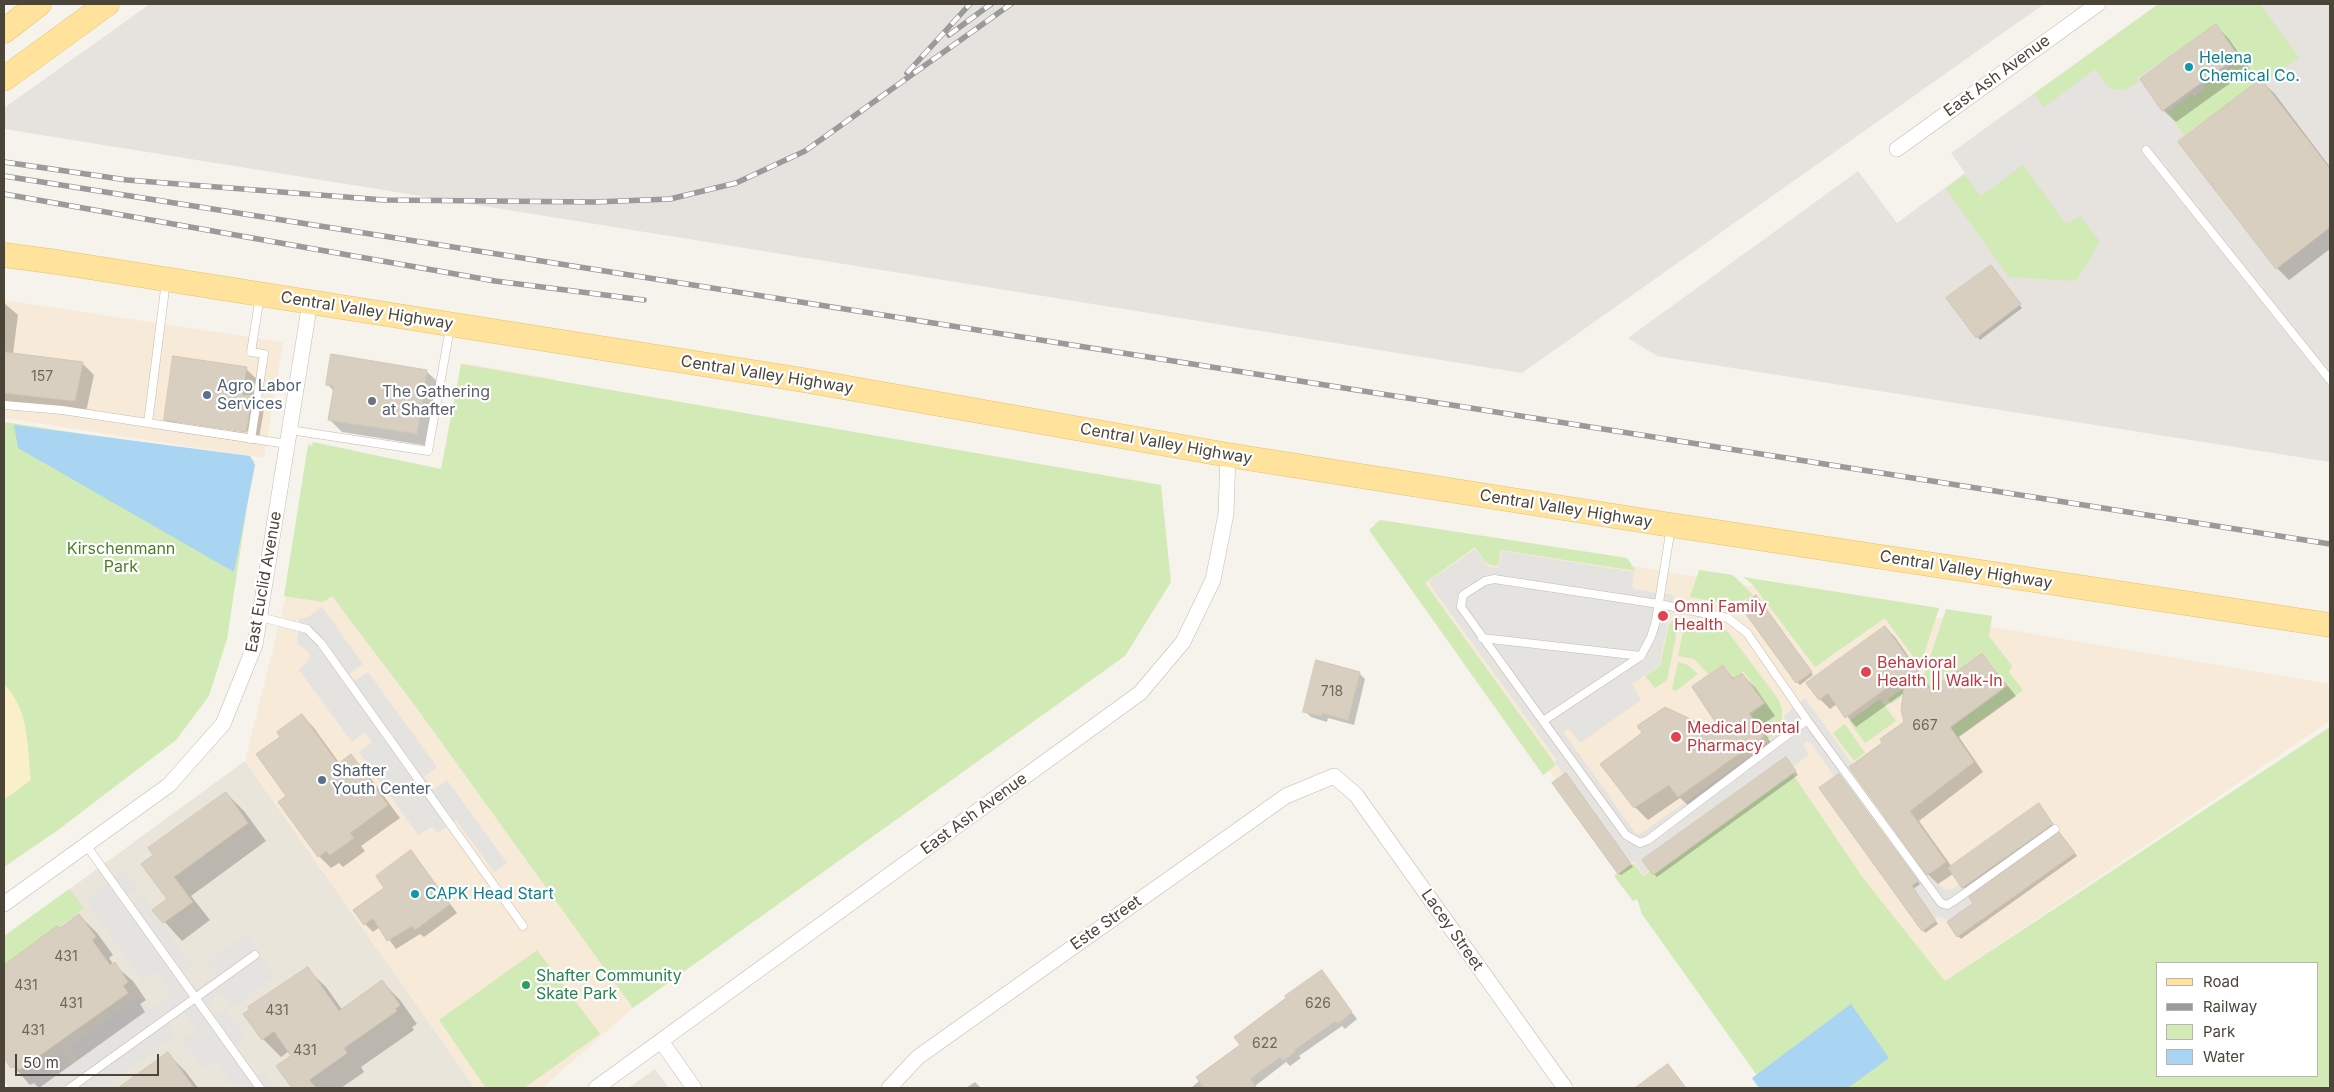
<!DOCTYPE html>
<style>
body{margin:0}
#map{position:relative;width:2334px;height:1092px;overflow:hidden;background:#f6f3ec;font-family:Inter,sans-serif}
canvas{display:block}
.frame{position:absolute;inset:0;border:5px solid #4b4439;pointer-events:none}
.legend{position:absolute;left:2156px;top:962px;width:162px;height:115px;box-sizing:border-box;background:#fff;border:1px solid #b7b4b0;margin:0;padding:6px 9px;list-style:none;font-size:15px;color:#4b4439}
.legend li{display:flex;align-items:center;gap:10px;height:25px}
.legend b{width:25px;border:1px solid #b7b4b0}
.scale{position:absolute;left:15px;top:1054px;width:144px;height:22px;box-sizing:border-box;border:2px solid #4b4439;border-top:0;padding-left:6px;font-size:15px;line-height:18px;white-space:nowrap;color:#4b4439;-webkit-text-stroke:4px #fff;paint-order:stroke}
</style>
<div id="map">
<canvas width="2334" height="1092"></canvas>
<div class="frame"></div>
<ul class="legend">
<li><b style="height:6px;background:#ffe39c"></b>Road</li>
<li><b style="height:6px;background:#9a9a9a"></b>Railway</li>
<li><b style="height:14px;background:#d2eab5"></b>Park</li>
<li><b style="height:14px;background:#a9d4f2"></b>Water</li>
</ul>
<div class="scale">50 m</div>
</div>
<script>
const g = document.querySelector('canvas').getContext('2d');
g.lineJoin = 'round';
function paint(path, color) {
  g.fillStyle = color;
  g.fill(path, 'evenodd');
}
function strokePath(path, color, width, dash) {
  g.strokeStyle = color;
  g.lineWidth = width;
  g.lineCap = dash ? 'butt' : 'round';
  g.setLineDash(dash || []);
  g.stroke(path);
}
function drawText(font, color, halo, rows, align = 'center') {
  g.font = font + ' Inter,sans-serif';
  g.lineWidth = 4.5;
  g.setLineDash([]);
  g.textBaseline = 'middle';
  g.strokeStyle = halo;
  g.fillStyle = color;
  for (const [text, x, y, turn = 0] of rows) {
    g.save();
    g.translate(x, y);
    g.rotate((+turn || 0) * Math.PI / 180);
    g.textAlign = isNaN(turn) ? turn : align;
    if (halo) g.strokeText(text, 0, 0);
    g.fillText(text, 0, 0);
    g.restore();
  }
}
const residential = new Path2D(`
 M245,761L475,1088H9L4,1080V937Z
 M655,1069L669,1088H628Z`);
const commercial = new Path2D(`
 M4,300L283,342L264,458L4,418Z
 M463,363L555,379L413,703L633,1008L542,1088H475L245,761L285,601L309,443L442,471Z
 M1373,522L2330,684V721L1945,981L1863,878L1631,885Z`);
const industrial = new Path2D(`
 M150,4H2044L1522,373L4,129V108Z
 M2158,4H2330V462L1657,356L1628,338L1858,171L1897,223L1965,173L1951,153Z`);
const green = new Path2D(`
 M2159,4H2260L2299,58L2185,136L2168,112L2192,94L2194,97L2205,88L2203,85L2217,75L2220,78L2229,71L2227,68L2241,58L2217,25L2137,78L2139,81C2117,98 2109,90 2095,69L2044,107L2034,94Z
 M2023,165L2066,224L2080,216L2098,239L2099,243L2076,281L2009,277L1946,189L1965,175L1981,196Z
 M461,364L1161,485L1171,582L1125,656L633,1008L413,703L332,596L323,602L284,596L308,445L312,446L313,442L441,469Z
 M4,422L254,460L227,639L209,696L176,740L58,830L4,867Z
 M1380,520L1627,558L1636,571L1501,550L1498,565C1487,569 1481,555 1475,547L1425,583L1556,765L1543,775L1369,530Z
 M1699,570L1733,575L1753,595L1735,605L1690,597Z
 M1743,577L1939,608L1920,666L1885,618L1815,667L1753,585Z
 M1946,609L1992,616L1989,636L2012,666L2009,672L2023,690L1952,741L1945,732L2008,686L1982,652L1921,697L1913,688L1891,704L1888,699L1925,673Z
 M1672,621H1679L1667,680L1655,688L1645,676L1660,666L1669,624Z
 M1685,622L1721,628L1728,632L1776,696C1787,712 1782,728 1768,740L1750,715L1766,703L1743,671L1734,678L1723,664L1708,674L1694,659L1678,656Z
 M1678,662L1688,665L1698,674L1676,691L1672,689Z
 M1880,699L1896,721L1865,743L1849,721Z
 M1845,724L1865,753L1854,761L1833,733Z
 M2330,727V1088H1766L1642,914L1637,899L1633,901L1614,876L1630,864H1634L1643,876L1790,770L1863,878L1945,981ZM2158,963H2318V1076H2158Z
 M69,889L84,908L4,969V936Z
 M537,950L600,1034L524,1088H486L439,1020Z`);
const sand = new Path2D(`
 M4,684C30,710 27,747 31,780L4,800Z`);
const parking = new Path2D(`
 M2095,70L2106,85L2053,123L2043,109Z
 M2139,83L2180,138L2163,150L2123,94Z
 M2029,138L2039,153L1981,195L1970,181Z
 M1475,549L1489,567L1498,568L1502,551L1634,572L1632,586L1634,589L1674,595L1659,666L1632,684L1641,700L1580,743L1569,729H1566L1564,733L1636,834L1642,833L1764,746L1779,730L1785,715L1805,698L1850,761L1857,764L1929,871L1932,878L1943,889L1950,890L1957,886L2038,808L2072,850L1957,933L1946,919L1937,917L1932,919L1812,744L1807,741L1803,745L1809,755L1643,875L1634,861L1623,864L1555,762L1567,752L1557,760L1428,582Z
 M322,607L363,664L349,674L355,681L368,672L437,767L424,777L433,790L447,780L507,863L494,872L456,820L438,833L432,827L418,835L359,752L372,742L365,732L352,742L299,670L308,661L310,657L308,651L297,643L299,619L308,617Z
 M124,871L138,889L126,898L131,905L143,896L192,966L181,975L187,985L197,989L218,974L208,962L246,934L274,977L232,1008L223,994L216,997L211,1002L208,1013L212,1018L225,1010L245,1037L230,1049L251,1079L263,1072L275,1088H235L214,1060L204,1068L182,1039L197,1028L183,1011L166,1022L175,1036L102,1088H31L25,1080L62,1053L71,1066L79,1060L70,1047L139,997L150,1010L172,993L156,971L143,981L86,901Z`);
const water = new Path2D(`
 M14,425L250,456L255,465L234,572L18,448Z
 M1851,1004L1889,1058L1848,1088H1759L1752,1078Z`);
const shadow = new Path2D(`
 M2216,26L2228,38L2250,69L2176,122L2163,110Z
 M2261,81L2274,93L2330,167V249L2289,280L2277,268Z
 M1993,269L2022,308L1980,340L1948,298Z
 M4,303L18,315L13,354L82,363L94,375L86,412L4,402Z
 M246,369L259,381L255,401L264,409L258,444L178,432L165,419ZM177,420L253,432L252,434L177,423Z
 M426,371L439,383L429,446L342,432L329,419L334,391L327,384Z
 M1759,599L1813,675L1800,685L1797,682Z
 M1885,627L1895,637L1932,690L1982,654L2016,696L1959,737L1983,772L1919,821L1952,867L2041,807L2055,827L1966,890L1953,874L1938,884L1928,874L1884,743L1905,723V692L1856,727L1837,704L1830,709L1820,699Z
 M1722,667L1735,679L1742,675L1755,687L1775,716L1760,726L1775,749L1691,808L1680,798L1648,820L1635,807L1602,764L1728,738Z
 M1359,673L1365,679L1354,725L1328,718L1327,722L1311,717L1305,711Z
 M302,715L314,728L340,764L351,756L363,768L400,818L361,846L365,851L343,867L339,863L331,868L319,856L288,796L282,737Z
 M1788,761L1798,775L1657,877L1654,874Z
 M1568,777L1633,867L1621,875L1618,873Z
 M1842,778L1920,884L1913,889L1938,924L1925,933Z
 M226,793L244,811L266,841L191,896L210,920L182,941L154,910L169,900L143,864Z
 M2062,837L2077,856L1961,939L1958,936Z
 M411,852L457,913L424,937L420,934L396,949L380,927L373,932L365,924Z
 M79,915L97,933L113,955L109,958L113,964L133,981L146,1000L140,1004L145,1012L39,1088L34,1083L30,1085L4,1056V966L57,928L60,929Z
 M307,969L326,987L343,1011L382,982L400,1000L417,1024L412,1027L414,1030L361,1067L364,1072L341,1088H293L278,1067L292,1056L289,1051L281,1057L263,1039Z
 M1321,971L1357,1019L1345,1029L1342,1026L1299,1056L1301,1058L1290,1066L1286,1062L1255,1086L1257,1088H1191L1242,1045Z
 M168,1054L186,1072L198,1088H120Z
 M975,1082L981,1088H966Z`);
const building = new Path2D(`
 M2216,24L2238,56L2162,111L2140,79Z
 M2261,79L2330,169V227L2276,269L2178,142Z
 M1991,265L2021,304L1976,338L1946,298Z
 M4,352L83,362L75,401L4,393Z
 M331,354L427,370L417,434L328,420L334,386L326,385Z
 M173,356L247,367L242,395L252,396L246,432L164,420Z
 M1756,595L1812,672L1796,683L1740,606Z
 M1885,626L1931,690L1982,653L2006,686L1950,727L1974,762L1910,811L1946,862L1927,875L1849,767L1882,743L1880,739L1904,722L1901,710L1906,674L1845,718L1828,693L1819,700L1806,683Z
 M1316,660L1360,672L1348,720L1322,713L1321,716L1303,712Z
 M1723,665L1733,679L1742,673L1764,703L1749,713L1764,736L1678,797L1669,785L1634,808L1600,764L1642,733L1637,726L1665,707L1724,735L1692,687Z
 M302,714L338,764L351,754L388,805L350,833L354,838L330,855L326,851L318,857L278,802L286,796L256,754L280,737L277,732Z
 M1786,757L1796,771L1653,875L1642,860Z
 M1566,773L1631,864L1618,874L1552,783Z
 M1839,774L1918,881L1912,886L1936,921L1922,931L1819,788Z
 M226,792L248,823L174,877L193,902L163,923L152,910L167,899L141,864L153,855L148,848Z
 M2039,803L2053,824L1962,888L1948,868Z
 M2059,832L2075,853L1957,937L1947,922L1973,903L1969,897Z
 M411,850L450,904L415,930L412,926L387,941L373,918L364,925L353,910L384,888L376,876Z
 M79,914L96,937L92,940L110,965L115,962L128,982L123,986L128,993L19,1070L16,1065L11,1068L4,1058V965L57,926L60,928Z
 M308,967L339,1011L382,980L400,1005L395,1009L397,1011L344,1048L347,1053L309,1080L316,1088H292L276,1066L291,1056L274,1031L262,1040L243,1014L250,1009L248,1007Z
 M1322,970L1352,1012L1338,1024L1336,1021L1294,1050L1296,1051L1283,1061L1280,1057L1250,1079L1257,1088H1204L1196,1077L1240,1045L1234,1037L1286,998L1285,996Z
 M168,1052L194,1088H118L150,1065Z
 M1668,1064L1686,1088H1635Z`);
const service = new Path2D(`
 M2146,150L2330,380
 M4,405L62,410L287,444
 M148,423L166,281
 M290,430L428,451L450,328
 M251,439L264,354L251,352L260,296
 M1671,527L1656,621L1651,637L1641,656L1543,721L1626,835L1640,843L1648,840L1807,720L1941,903L1947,905L1954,901L2055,829
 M260,617L307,629L321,643L523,926
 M1482,638L1641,656
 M1543,721L1461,607L1463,595L1485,581L1494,579L1659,604L1728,618L1747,633L1807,720
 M86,845L260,1088
 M70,1088L255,955`);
const minor = new Path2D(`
 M1897,149L2098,4
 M4,904L169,785L223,724L255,645L310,302
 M661,1041L694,1088
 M596,1088L1140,693L1183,642L1213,580L1226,514L1228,455
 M889,1088L918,1057L1286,796L1334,776L1356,795L1565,1088`);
const primary = new Path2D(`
 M4,31L39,4
 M4,79L107,4
 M4,255L57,262L803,380L1228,455L1671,525L2330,625`);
const rail = new Path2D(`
 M949,35L991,4
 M907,73L970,4
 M4,162L127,180L384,200L595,202L670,199L736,183L805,151L1011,4
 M4,176L2330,544
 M4,194L495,281L644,300`);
const markers = [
 [2189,67,5,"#0f9aa8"],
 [207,395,5,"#5c6f8a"],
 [372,401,5,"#6b7280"],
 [1663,616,6,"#e0444e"],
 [1866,672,6,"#e0444e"],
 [1676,737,6,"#e0444e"],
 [322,780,5,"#5c6f8a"],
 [415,894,5,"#0f9aa8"],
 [526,985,5,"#2e9e5b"]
];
const numberNames = [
 ["157",42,377],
 ["718",1332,692],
 ["667",1925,726],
 ["431",66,957],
 ["431",26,986],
 ["431",71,1004],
 ["626",1318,1004],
 ["431",277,1011],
 ["431",33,1031],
 ["622",1265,1044],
 ["431",305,1051]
];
const cultureNames = [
 ["Helena",2199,58],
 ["Chemical Co.",2199,76],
 ["CAPK Head Start",425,894]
];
const streetNames = [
 ["East Ash Avenue",1997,76,-36],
 ["Central Valley Highway",367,311,9],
 ["Central Valley Highway",767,375,9],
 ["Central Valley Highway",1166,444,10],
 ["Central Valley Highway",1566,509,9],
 ["Central Valley Highway",1966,570,9],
 ["East Euclid Avenue",264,582,-80],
 ["East Ash Avenue",974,814,-36],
 ["Este Street",1106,923,-35],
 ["Lacey Street",1452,930,55]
];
const serviceNames = [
 ["Agro Labor",217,386],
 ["Services",217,404],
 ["Shafter",332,771],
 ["Youth Center",332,789]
];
const worshipNames = [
 ["The Gathering",382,392],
 ["at Shafter",382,410]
];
const parkNames = [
 ["Kirschenmann",121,549],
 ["Park",121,567]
];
const healthNames = [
 ["Omni Family",1674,607],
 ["Health",1674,625],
 ["Behavioral",1877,663],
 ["Health || Walk-In",1877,681],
 ["Medical Dental",1687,728],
 ["Pharmacy",1687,746]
];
const leisureNames = [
 ["Shafter Community",536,976],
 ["Skate Park",536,994]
];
paint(residential, '#eae5da');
paint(commercial, '#f7ead8');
paint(industrial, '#e6e2dd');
paint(green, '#d2eab5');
paint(sand, '#f9efc9');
paint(parking, '#e5e3e0');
paint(water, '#a9d4f2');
paint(shadow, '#0003');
paint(building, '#d8cfc1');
strokePath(building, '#d3c7b4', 1);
strokePath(service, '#c2bbae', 9);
strokePath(minor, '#c2bbae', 16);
strokePath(primary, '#e6c16a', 25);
strokePath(service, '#fff', 8);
strokePath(minor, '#fff', 15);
strokePath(primary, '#ffe39c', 24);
strokePath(rail, '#9a9a9a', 5.5);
strokePath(rail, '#fff', 4, [11]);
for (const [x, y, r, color] of markers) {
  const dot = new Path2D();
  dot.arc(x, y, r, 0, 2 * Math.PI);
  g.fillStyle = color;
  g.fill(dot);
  strokePath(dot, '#fff', 2);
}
drawText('14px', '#6e675b', null, numberNames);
drawText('16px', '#0d838f', '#fff', cultureNames, 'left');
drawText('16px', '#4b4439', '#fff', streetNames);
drawText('16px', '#4e5e75', '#fff', serviceNames, 'left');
drawText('16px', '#5b616d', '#fff', worshipNames, 'left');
drawText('16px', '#4a7f2a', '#fff', parkNames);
drawText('16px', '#be3a42', '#fff', healthNames, 'left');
drawText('16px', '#27864d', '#fff', leisureNames, 'left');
</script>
